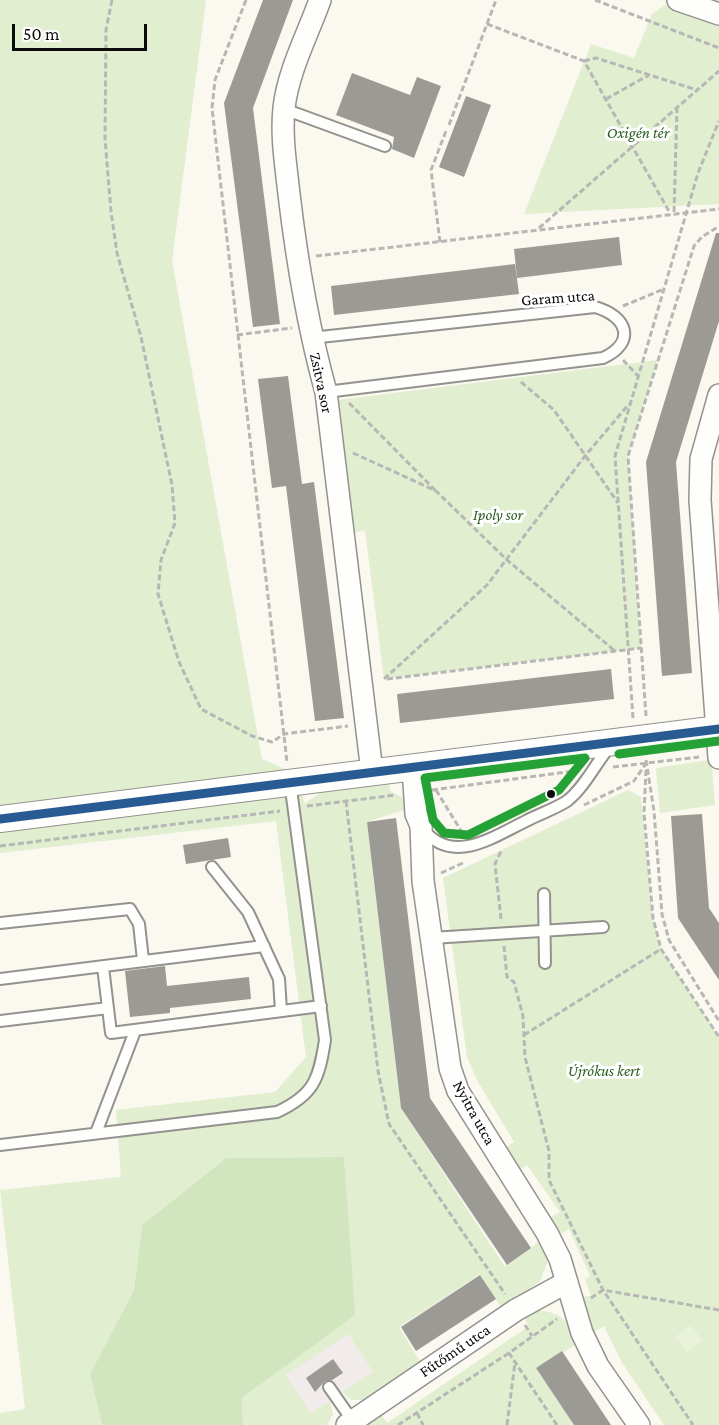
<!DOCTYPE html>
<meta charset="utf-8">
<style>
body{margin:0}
#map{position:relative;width:719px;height:1425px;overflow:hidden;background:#faf8ef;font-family:"Crimson Pro",serif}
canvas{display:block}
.scale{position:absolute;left:12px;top:24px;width:135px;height:27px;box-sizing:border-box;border:3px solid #0b0b0b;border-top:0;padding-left:8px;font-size:18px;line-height:21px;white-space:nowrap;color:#0b0b0b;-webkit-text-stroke:4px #fff;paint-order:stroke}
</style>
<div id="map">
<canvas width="719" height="1425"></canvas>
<div class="scale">50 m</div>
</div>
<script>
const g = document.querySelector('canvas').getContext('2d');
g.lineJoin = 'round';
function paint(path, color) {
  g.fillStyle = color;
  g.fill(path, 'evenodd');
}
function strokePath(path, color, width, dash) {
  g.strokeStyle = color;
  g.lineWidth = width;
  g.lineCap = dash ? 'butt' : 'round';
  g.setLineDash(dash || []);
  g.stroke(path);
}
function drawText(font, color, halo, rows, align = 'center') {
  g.font = font + ' "Crimson Pro",serif';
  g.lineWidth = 6;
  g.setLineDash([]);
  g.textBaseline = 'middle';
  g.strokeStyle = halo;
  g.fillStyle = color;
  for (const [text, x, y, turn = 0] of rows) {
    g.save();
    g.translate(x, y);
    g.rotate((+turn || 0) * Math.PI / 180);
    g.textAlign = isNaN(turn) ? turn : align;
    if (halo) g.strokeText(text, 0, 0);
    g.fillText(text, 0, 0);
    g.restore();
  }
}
const industrial = new Path2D(`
 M348,1334L373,1372L311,1413L286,1375Z`);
const green = new Path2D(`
 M0,0H206L172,261L262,759L301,776L304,804L328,787L382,782L389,784L390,791L402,797L406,809L367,822L400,1101L405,1114L505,1267L540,1241L548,1261L540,1281L502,1309L480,1274L399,1327L421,1363L364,1400H351L342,1392L373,1372L348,1334L286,1375L311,1413L330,1401L333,1415L327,1425H243L242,1398L354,1315L344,1157L226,1158L142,1225L134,1290L90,1374L102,1425H0V1413L25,1409L0,1190L121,1177L116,1110L275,1092L306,1057L276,821L0,853Z
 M665,5L719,27V204L524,214L591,44L634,58L652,14Z
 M658,360L628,456L641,648L384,679L365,530L352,533L337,400Z
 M708,760L712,767L715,805L660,813L656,768Z
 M628,790L641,797L653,918L661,949L719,1037V1425H664L621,1361L604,1326L592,1333L587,1324L583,1297L591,1296L585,1279L590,1276L569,1229L557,1236L548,1219L560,1212L527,1165L516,1171L503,1149L514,1142L478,1082L467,1057L443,878Z
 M535,1310C560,1312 571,1320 577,1344L536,1368L574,1425H363L379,1412L387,1423L529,1326L523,1316Z`);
const forest = new Path2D(`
 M344,1157L355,1315L242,1398L243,1425H102L90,1374L134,1290L142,1225L226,1158Z`);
const pitch = new Path2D(`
 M691,1325L702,1340L687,1352L675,1337Z`);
const building = new Path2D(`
 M263,0H293L253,108L280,324L253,327L224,103Z
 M352,73L410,95L417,77L441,86L414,158L392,149L394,137L336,115Z
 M466,96L491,105L464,177L439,167Z
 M716,233H719V321L676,462L692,673L662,676L646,462Z
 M619,237L622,265L517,278L514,249Z
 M515,264L519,294L334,315L331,286Z
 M288,376L302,484L314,482L344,718L315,721L286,486L272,488L258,379Z
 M611,669L614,699L400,723L397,694Z
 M702,814L709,908L719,923V980L678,918L671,816Z
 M396,818L430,1098L531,1248L507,1265L401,1108L367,822Z
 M228,838L231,857L186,864L183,845Z
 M165,966L167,986L249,977L251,999L170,1008V1013L130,1017L125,971Z
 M480,1275L496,1299L416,1351L401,1327Z
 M562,1351L611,1425H574L536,1368Z
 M333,1359L343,1373L332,1380L325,1381L315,1392L306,1378Z`);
const path = new Path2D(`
 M112,0L106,30L105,139L111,211L117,253L141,337L172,485L175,523L161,560L158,594L179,662L201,709L252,736L272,742L284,734L348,726
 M246,0L215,80L212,108L287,762
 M595,0L719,48
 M487,24L584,61L670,213
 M584,61L596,58L697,90
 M606,99L649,75
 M449,125L496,0
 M674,212L677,109
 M539,228L719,71
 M440,242L431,170L446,131
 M316,256L719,209
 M623,306L664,289
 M237,335L292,328
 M623,360L638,376
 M521,382L554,410L618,503
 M349,403L435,490
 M353,453L436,491L507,560L615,651
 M384,679L487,585L585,456L629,404
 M387,679L641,648
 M646,716L628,456L694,246L702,237L719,226
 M633,718L615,456L698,173L719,121
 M646,760L654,811L662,914L669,940L719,1021
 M613,767L699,757
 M646,770L644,813L653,918L661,949L719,1037
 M432,790L574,771
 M436,790L463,834
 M346,801L378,1071L389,1124L505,1294
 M584,805L634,781L645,765
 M307,806L396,795
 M0,846L280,811
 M441,873L465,862
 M501,919L495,864L502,849
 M504,946L507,977L514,982L523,1016L525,1057L549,1151V1180L603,1290L693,1425
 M524,1035L661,949
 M591,1298L603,1290L719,1310
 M525,1325L532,1336
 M417,1413L423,1425
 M398,1425L509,1353
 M507,1425L515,1362
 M557,1425L509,1353L557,1319`);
const service = new Path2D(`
 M284,109L385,146
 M311,338L595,307C627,316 637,342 603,358L326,392
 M423,829C452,866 493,837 526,821C539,814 555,809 567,801C584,788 596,763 610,746
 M212,867L248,912L279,979L281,1011
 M544,894L545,963
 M0,923L130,909L139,924L143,960
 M432,938L603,927
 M103,967L111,1033L321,1006
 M0,979L264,946
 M0,1021L108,1008
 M96,1133L135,1031
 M0,1145L277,1112C314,1095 319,1079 325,1040L290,782
 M329,1387L352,1420`);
const minor = new Path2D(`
 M320,0C308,34 288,71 284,108C281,137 286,166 289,194C297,262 308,327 326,392L372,772
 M678,0L719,14
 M719,395L701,459L700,500L719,758
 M413,767L416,814L421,826L423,881L450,1068L458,1091L547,1233L560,1259L582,1333L598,1366L639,1425
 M347,1425L516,1310L567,1282`);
const tertiary = new Path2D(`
 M0,819L719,729`);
const bus1 = new Path2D(`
 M0,819L719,729`);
const bus2 = new Path2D(`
 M619,754L719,741
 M585,758L559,790L468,835L444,833L433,820L425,778Z`);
const markers = [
 [551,794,5,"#0b0b0b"]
];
const parkNames = [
 ["Oxigén tér",638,133],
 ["Ipoly sor",498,515],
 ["Újrókus kert",604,1071]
];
const streetNames = [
 ["Garam utca",558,298,-4],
 ["Zsitva sor",321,383,78],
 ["Nyitra utca",474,1113,61],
 ["Fűtőmű utca",455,1351,-34]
];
paint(industrial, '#f1ebec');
paint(green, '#e1eed0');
paint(forest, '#d1e5bf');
paint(pitch, '#ebf2da');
paint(building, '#9c9a95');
strokePath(service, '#93928e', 14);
strokePath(minor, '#93928e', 24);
strokePath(tertiary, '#93928e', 28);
strokePath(path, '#b7b7b5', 3, [6, 3]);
strokePath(service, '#fefefd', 10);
strokePath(minor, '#fefefd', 21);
strokePath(tertiary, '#fefefd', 26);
strokePath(bus1, '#275b91', 9);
strokePath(bus2, '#25a235', 9);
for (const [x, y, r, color] of markers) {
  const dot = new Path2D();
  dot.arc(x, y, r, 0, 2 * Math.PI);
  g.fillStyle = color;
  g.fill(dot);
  strokePath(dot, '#fff', 2);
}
drawText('italic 16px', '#295e20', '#fff', parkNames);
drawText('16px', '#0b0b0b', '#fff', streetNames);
</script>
